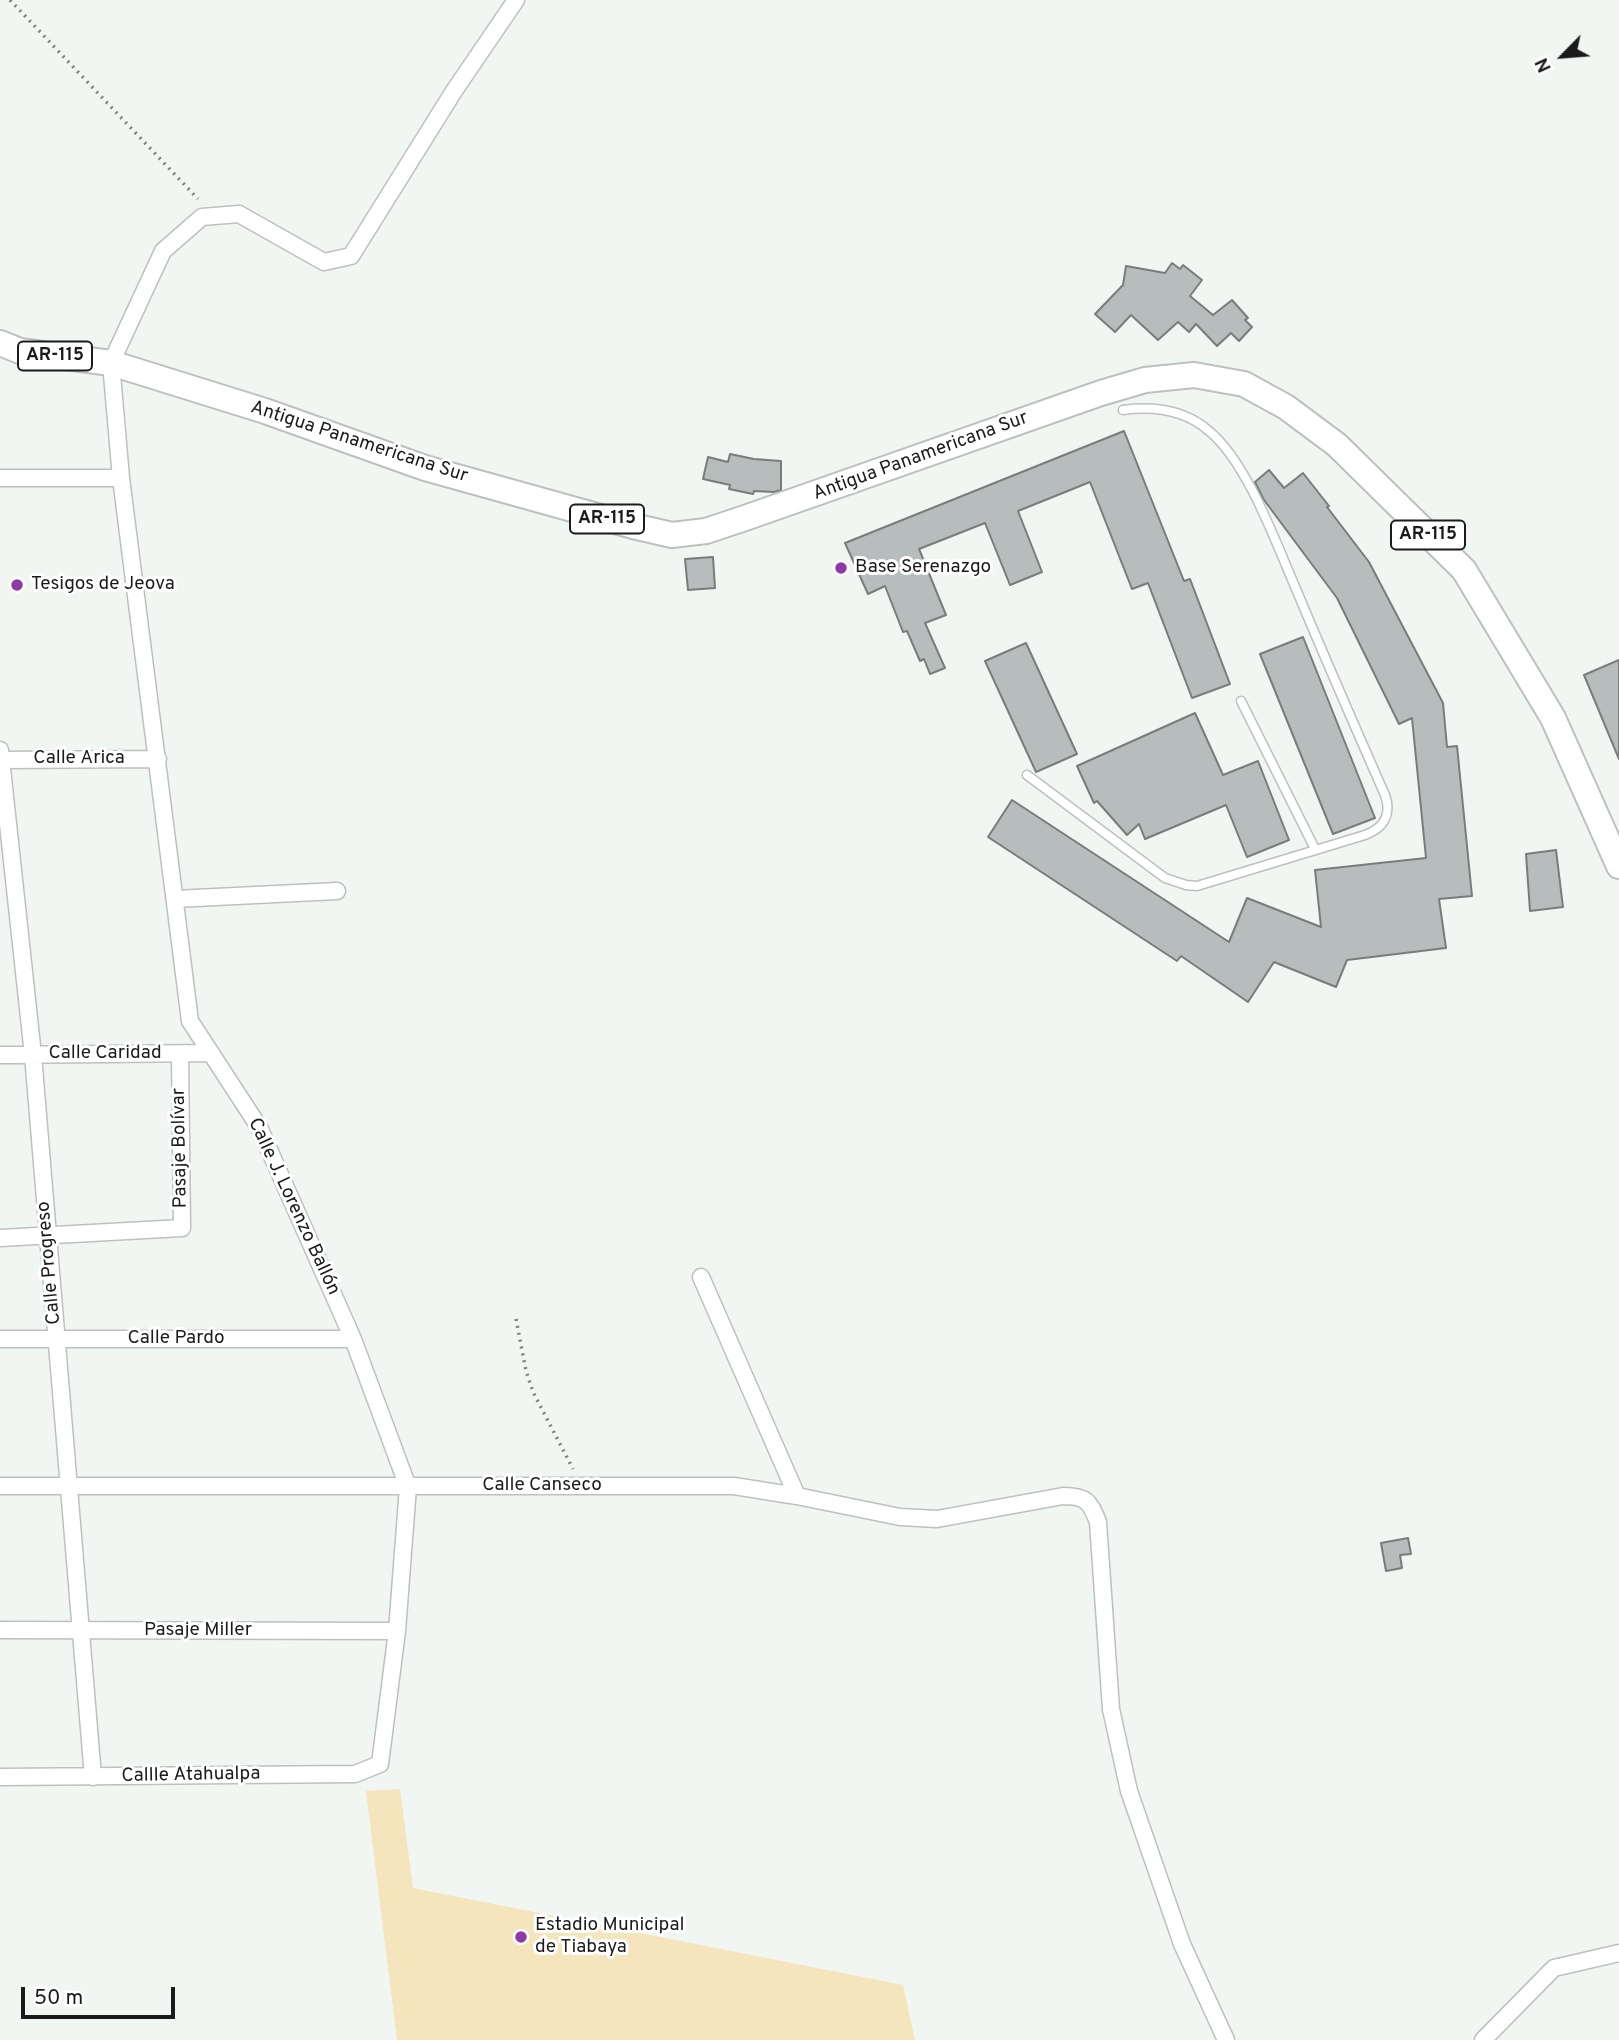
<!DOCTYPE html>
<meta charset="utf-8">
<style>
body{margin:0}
#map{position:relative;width:1619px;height:2040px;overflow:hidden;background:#f2f6f3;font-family:Overpass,sans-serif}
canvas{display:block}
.north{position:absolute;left:1528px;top:21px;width:70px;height:70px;-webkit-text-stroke:5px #fff;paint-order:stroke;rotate:245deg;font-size:19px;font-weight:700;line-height:28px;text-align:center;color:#1a1b1a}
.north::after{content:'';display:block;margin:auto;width:24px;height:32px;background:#1a1b1a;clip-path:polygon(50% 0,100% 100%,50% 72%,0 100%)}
.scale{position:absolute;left:21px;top:1987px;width:154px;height:32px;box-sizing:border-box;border:4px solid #1a1b1a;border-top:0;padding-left:9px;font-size:21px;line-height:24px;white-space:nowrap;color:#1a1b1a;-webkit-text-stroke:5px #fff;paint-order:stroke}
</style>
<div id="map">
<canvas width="1619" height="2040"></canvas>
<div class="north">N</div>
<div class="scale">50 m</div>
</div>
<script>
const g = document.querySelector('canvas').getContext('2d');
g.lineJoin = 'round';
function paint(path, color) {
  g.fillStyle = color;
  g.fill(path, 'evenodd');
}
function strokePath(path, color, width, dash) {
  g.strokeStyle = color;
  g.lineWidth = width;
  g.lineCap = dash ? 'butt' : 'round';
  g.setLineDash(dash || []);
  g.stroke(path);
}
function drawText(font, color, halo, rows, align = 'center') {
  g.font = font + ' Overpass,sans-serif';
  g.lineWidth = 6;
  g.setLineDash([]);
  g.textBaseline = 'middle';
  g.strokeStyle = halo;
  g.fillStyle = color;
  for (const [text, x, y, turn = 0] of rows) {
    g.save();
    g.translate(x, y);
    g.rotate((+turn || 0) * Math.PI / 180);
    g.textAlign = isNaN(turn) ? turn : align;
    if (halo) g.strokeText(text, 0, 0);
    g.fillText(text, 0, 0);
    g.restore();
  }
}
const green = new Path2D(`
 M400,1789L413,1888L903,1985L915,2040H397L366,1791Z`);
const building = new Path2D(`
 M1172,263L1180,269L1183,265L1202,280L1190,296L1213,315L1232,300L1248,318L1245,320L1252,327L1239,341L1231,333L1217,346L1196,324L1189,332L1178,322L1158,340L1131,315L1115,332L1095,314L1123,285L1126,266L1165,273Z
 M1124,431L1184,581L1190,579L1230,684L1192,698L1148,583L1132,589L1090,482L1018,511L1042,572L1010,585L985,523L919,549L946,615L925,623L945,668L930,674L924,659L920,661L907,631L903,632L885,586L868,594L845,543Z
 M730,454L754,459L781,461V490L774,492L754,491L753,494L729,489L730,485L703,479L708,457L728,462Z
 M1269,470L1284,488L1303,473L1329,506L1327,507L1369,562L1443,703L1447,747L1457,746L1472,896L1439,899L1446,948L1347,960L1336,987L1274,962L1248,1002L1181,956L1177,961L988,837L1012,800L1229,942L1247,898L1321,927L1315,870L1426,858L1412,718L1399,724L1337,598L1264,500L1255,482Z
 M713,557L715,588L688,590L685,559Z
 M1303,637L1375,818L1333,834L1260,654Z
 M1026,643L1077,754L1036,772L985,661Z
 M1619,660V759L1584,675Z
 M1195,713L1223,775L1258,761L1289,840L1247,857L1226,805L1145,839L1139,824L1127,835L1097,801L1094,803L1077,766Z
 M1556,850L1563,907L1530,911L1526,854Z
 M1408,1538L1411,1554L1400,1555L1402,1568L1386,1571L1381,1543Z`);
const path = new Path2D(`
 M10,0L198,199
 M516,1319L526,1371L533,1392L573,1469`);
const lane = new Path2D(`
 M1241,701L1315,849
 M1027,775L1165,878L1186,885L1197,886L1365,835C1384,828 1392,814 1385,795C1355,727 1325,658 1296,589C1276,543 1247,462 1209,431C1185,410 1154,406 1123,410`);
const street = new Path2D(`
 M0,478H121
 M0,750L33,1055L93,1777
 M0,760L158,759
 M175,899L337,891
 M0,1055L211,1053
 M0,1238L182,1228L180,1054
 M701,1277L797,1496
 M0,1339H353
 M0,1486H734L797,1496L900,1517L937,1519L1063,1496C1086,1496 1090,1501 1098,1522L1111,1709L1129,1791L1182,1944L1226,2040
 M0,1630L397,1631
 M0,1777L355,1774L380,1764L397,1631L408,1487L353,1339L259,1127L190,1021L121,478L111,363L163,251L202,217L239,214L324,262L351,256L454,91L516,0
 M1483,2040L1554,1968L1619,1953`);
const primary = new Path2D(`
 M0,343L20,351L111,363L265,411L425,468L633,526L672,535L706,531L745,518L1101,393L1145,380L1194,375L1244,384L1286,407L1337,445L1464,570L1553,718L1619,866`);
const markers = [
 [841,568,7,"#8e39a7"],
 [17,585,7,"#8e39a7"],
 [521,1937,7,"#8e39a7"]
];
const shields = [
 [55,356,74],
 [607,519,74],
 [1428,535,74]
];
const shieldNames = [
 ["AR-115",55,356],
 ["AR-115",607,519],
 ["AR-115",1428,535]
];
const streetNames = [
 ["Antigua Panamericana Sur",359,443,18],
 ["Antigua Panamericana Sur",921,457,-20],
 ["Calle Arica",79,759],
 ["Calle Caridad",105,1054],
 ["Pasaje Bolívar",181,1148,-91],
 ["Calle J. Lorenzo Ballón",293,1207,65],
 ["Calle Progreso",50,1263,-95],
 ["Calle Pardo",176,1339],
 ["Calle Canseco",542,1486],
 ["Pasaje Miller",198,1631],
 ["Callle Atahualpa",191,1776,-1]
];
const poiNames = [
 ["Base Serenazgo",855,568],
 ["Tesigos de Jeova",31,585],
 ["Estadio Municipal",535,1926],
 ["de Tiabaya",535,1948]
];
paint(green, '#f4e5bc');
paint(building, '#b7bdbc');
strokePath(building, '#787d7c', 2);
strokePath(lane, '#bdc1be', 11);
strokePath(street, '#bdc1be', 19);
strokePath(primary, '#bdc1be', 28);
strokePath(path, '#7f8280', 3.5, [2, 5]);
strokePath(lane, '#fff', 8);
strokePath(street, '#fff', 16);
strokePath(primary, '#fff', 24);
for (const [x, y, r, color] of markers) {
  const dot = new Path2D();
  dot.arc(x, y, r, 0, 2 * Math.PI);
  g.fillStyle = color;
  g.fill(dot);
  strokePath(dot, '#fff', 2.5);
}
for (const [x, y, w] of shields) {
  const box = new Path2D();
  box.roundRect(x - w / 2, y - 14.5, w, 29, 5);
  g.fillStyle = '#fff';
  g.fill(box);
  strokePath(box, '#1a1b1a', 2);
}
drawText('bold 18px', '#1a1b1a', null, shieldNames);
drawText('19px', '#1a1b1a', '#fff', streetNames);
drawText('19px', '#1a1b1a', '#fff', poiNames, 'left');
</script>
